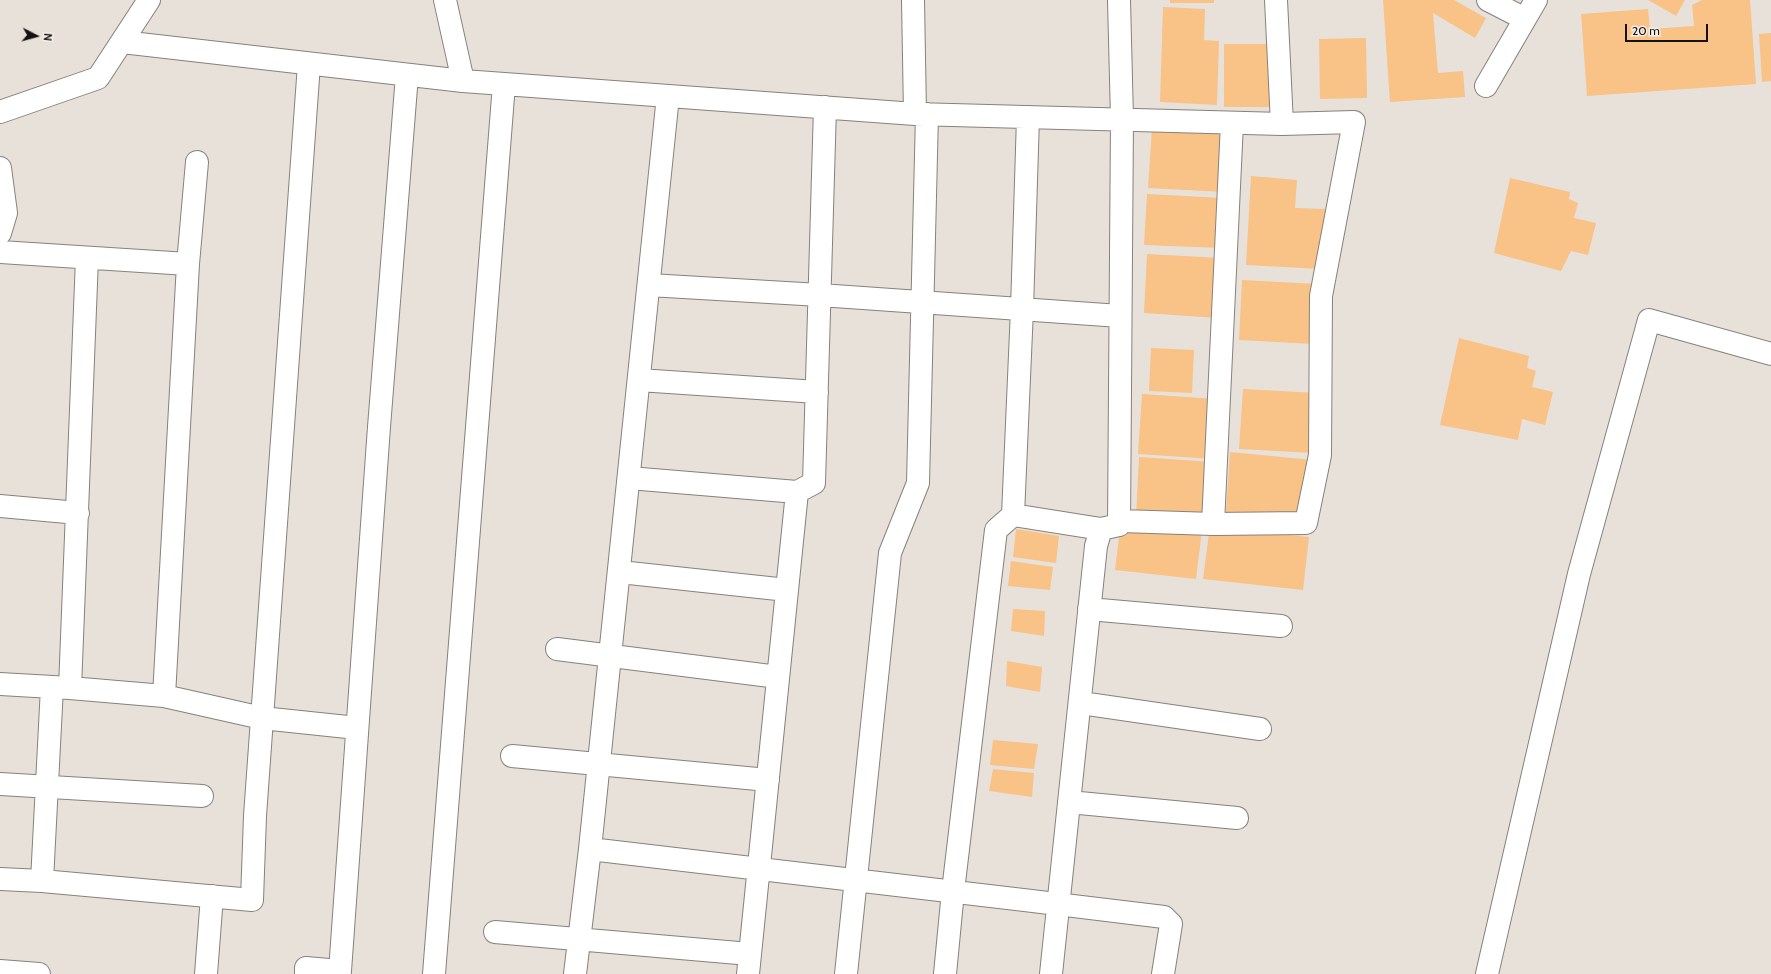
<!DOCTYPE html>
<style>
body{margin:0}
#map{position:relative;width:1771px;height:974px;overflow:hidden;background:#e7e1da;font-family:Cabin,sans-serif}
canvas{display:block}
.north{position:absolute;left:16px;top:16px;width:40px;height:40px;-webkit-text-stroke:3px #f4eee7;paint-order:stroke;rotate:96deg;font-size:11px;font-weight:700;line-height:16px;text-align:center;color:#141210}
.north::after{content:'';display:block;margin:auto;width:14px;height:18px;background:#141210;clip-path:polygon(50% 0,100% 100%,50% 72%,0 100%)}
.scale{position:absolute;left:1625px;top:24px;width:83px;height:18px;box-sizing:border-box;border:2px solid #141210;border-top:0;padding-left:5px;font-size:12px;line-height:14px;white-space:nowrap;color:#141210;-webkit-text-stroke:3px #f4eee7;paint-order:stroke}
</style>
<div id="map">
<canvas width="1771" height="974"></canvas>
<div class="north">N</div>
<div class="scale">20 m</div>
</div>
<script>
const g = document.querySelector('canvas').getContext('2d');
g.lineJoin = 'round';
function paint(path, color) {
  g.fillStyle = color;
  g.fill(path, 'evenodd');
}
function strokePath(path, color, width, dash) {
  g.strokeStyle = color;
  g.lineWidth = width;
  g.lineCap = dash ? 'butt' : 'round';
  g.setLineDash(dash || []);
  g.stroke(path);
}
const building = new Path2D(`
 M1170,0H1214V3H1170Z
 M1383,0H1454L1486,18L1475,38L1433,13L1438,73L1463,71L1465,97L1390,102Z
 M1648,0H1685L1676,16Z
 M1702,0H1750L1756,84L1587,96L1581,14L1648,9L1650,29L1694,26L1692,5Z
 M1163,7L1205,9L1204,40L1219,41L1217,105L1160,102Z
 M1771,33V81L1762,82L1759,34Z
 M1366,38L1367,98L1320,99L1319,39Z
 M1224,44H1271L1272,107H1224Z
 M1152,128L1226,132L1223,192L1148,188Z
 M1251,176L1297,180L1295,208L1325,209L1321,269L1246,265Z
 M1510,178L1570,192L1569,199L1578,203L1574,218L1596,223L1588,255L1571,251L1561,271L1494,253Z
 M1147,194L1223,198L1221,248L1144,245Z
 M1147,254L1222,258L1218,318L1144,313Z
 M1242,280L1317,284L1314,344L1239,340Z
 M1459,338L1529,356L1527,368L1536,371L1532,387L1553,392L1545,425L1522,419L1518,440L1440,425Z
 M1151,348L1194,350L1192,393L1149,391Z
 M1243,389L1318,393L1314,453L1239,449Z
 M1142,394L1216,399L1213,459L1138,454Z
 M1230,452L1313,460L1301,517L1226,512Z
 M1139,457L1214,462L1210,522L1136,517Z
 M1121,521L1202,530L1196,579L1115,570Z
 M1210,526L1309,537L1303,590L1203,579Z
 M1016,529L1059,536L1056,563L1013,557Z
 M1011,561L1053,567L1050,590L1008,586Z
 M1013,609L1045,611L1044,636L1011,631Z
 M1007,661L1042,667L1040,692L1006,686Z
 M993,740L1038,744L1034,769L990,765Z
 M993,769L1034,773L1032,797L989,791Z`);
const minor = new Path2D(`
 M445,0L463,81
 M913,0L915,114
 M1276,0L1282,124
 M1488,0L1525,19
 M122,42L463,81L915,114L1282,124L1354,122L1321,296L1320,455L1306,523L1213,524L1121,521L1119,525
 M1486,86L1536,0
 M0,112L98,78L149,0
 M0,168L6,213L0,233
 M0,252L188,264
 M649,285L820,295L1120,316
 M639,380L817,392
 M629,478L797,492
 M0,506L78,513
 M1013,515L1022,309L1028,117
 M1213,524L1232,123
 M620,572L787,590
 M1089,609L1281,626
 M557,649L778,677
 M0,684L70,688L164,696L262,718L357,728
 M70,688L87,258
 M164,696L188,264L197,162
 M1081,703L1260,729
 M512,756L768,780
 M0,784L202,796
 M1069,802L1237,818
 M590,849C782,873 973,893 1164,917L1171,924L1163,974
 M0,879L42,881L252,900L255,816L309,64
 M42,881L52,687
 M495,932L750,954
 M0,971L39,974
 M206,974L212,896
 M306,974V968L340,971L379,427L407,75
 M434,974L504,84
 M575,974L590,849L668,96
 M748,974L797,492L814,483L825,107
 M846,974L890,553L918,483L927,114
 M945,974L953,891L996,530L1013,515L1101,529
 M1051,974C1067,831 1081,688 1096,546L1101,529L1119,525L1122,119L1119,0
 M1487,974L1579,574L1649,320L1771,354`);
paint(building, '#f9c286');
strokePath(minor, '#87817b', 24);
strokePath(minor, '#fff', 22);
</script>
